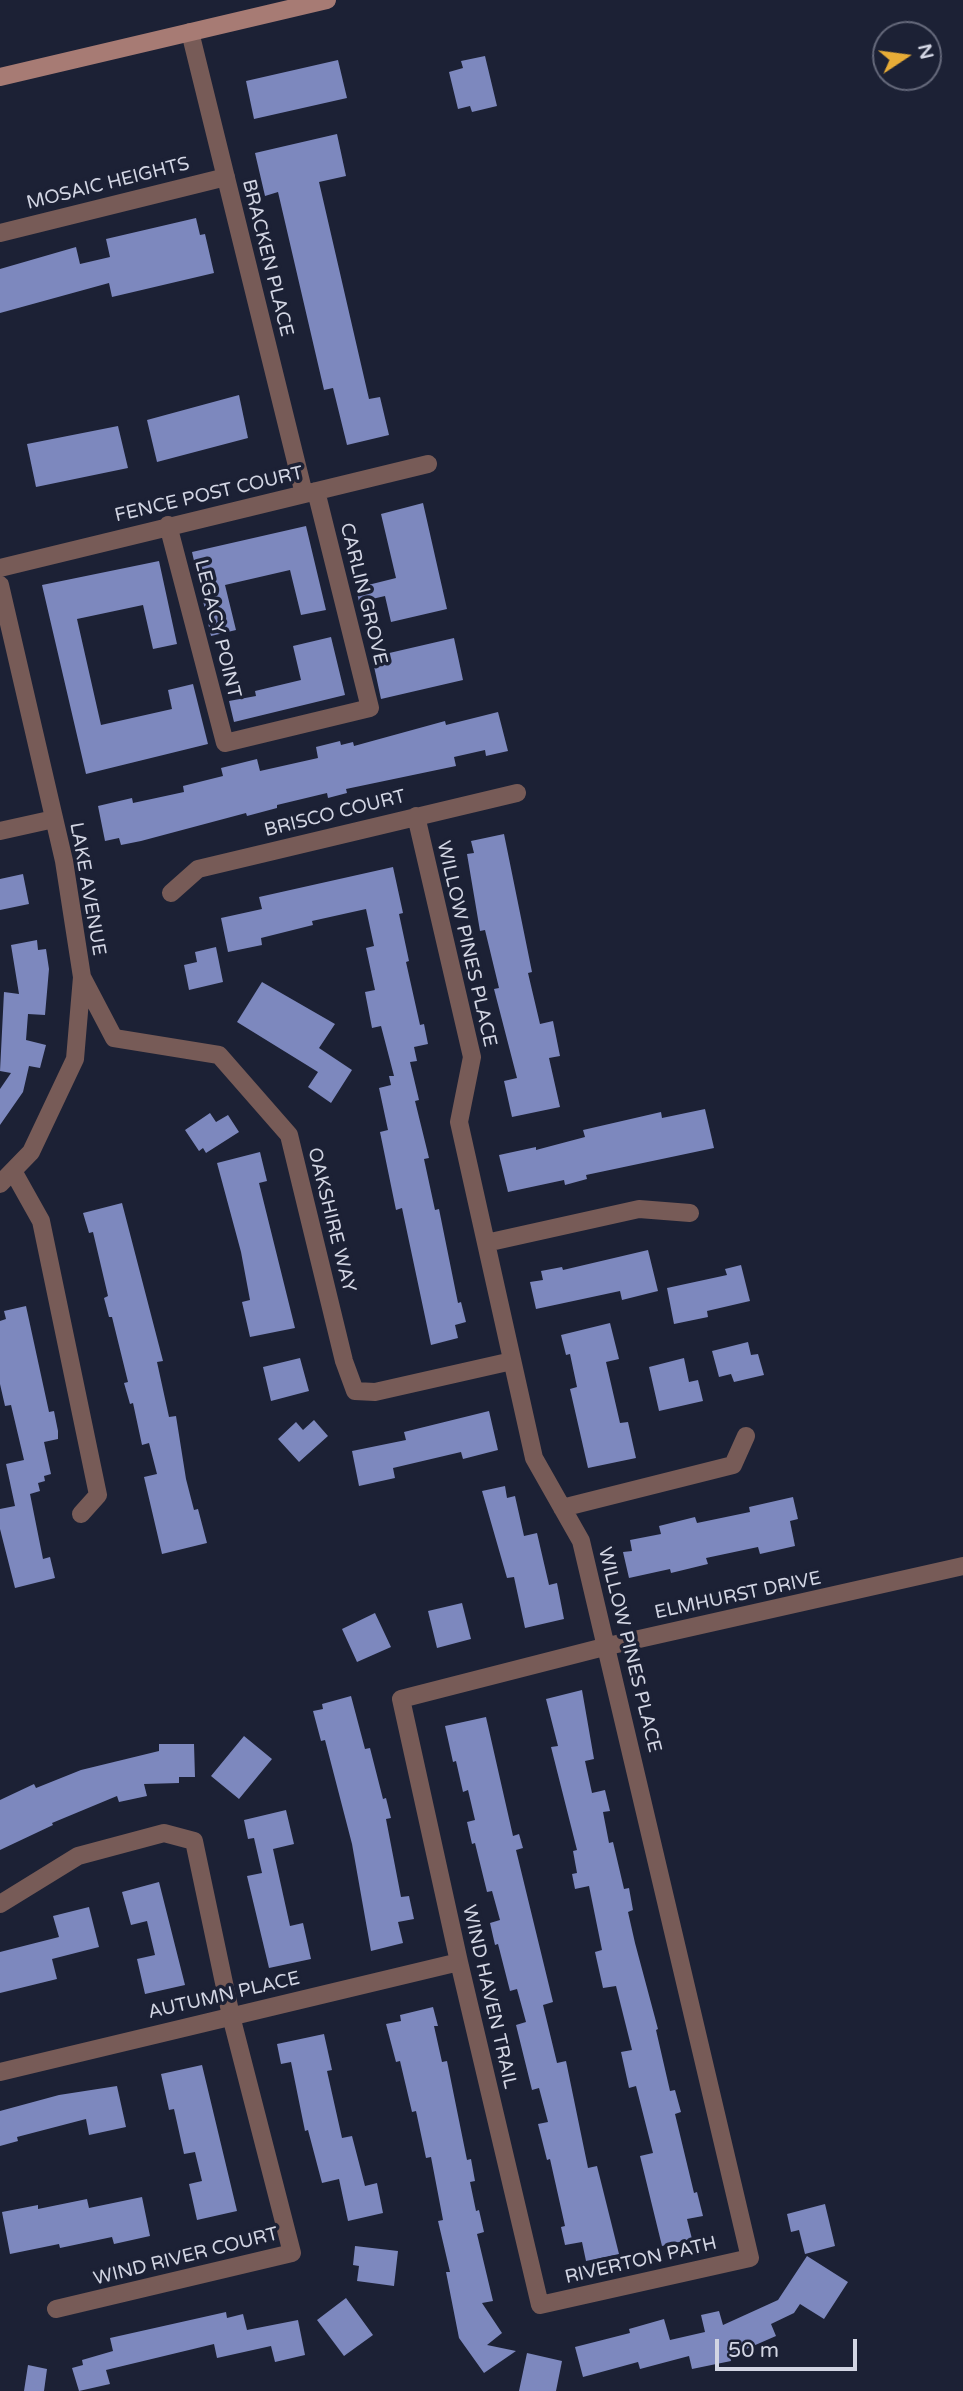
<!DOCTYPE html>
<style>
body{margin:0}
#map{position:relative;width:963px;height:2391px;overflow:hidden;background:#1c2135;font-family:"Varela Round",sans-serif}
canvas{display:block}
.north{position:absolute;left:872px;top:21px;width:70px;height:70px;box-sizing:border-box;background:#1c2135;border:2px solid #65697b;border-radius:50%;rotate:77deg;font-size:19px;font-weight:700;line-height:28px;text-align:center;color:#d2d5e3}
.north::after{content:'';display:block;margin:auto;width:24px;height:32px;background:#e7ac37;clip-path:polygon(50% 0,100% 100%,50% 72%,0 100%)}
.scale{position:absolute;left:715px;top:2339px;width:142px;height:32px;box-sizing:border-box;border:4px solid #d2d5e3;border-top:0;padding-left:9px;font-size:21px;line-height:24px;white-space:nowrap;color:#d2d5e3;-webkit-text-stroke:5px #1c2135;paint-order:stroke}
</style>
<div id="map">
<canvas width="963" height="2391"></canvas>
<div class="north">N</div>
<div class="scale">50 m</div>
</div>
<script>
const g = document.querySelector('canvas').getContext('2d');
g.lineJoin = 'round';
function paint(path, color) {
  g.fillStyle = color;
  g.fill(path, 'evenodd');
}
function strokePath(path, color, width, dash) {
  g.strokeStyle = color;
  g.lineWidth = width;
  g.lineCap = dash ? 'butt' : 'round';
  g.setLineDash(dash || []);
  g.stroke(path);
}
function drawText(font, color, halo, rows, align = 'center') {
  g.font = font + ' "Varela Round",sans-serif';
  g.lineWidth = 7;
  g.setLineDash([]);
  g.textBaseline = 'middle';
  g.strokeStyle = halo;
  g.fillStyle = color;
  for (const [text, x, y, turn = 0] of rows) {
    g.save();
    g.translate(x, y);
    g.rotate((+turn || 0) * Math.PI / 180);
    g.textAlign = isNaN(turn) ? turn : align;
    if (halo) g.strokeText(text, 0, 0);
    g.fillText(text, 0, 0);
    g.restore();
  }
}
const building = new Path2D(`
 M485,56L497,106L472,112L470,106L458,109L449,72L463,68L461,61Z
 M338,60L347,98L254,119L246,81Z
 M337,134L346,176L319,182L369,399L380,397L389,435L347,445L333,388L324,390L278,192L265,196L255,153Z
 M196,218L200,235L205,234L214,273L112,297L109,283L0,313V269L76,247L80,264L110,257L106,239Z
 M239,395L248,438L157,462L147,420Z
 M118,426L128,468L36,487L27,444Z
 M423,503L447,609L391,622L385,596L359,602L356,588L396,578L381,514Z
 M306,526L326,610L301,615L290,570L225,585L236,630L211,636L192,552Z
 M159,561L177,644L153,649L143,605L77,619L101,725L172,709L168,690L193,684L208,744L86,774L42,585Z
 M331,637L345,695L234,722L229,701L256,696L255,691L301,680L293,646Z
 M454,638L463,680L381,699L372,657Z
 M498,712L508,751L486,756L485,750L454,757L456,766L346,789L347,793L328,798L327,793L277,805V808L247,816L246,813L141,841L121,845L119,838L105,841L98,806L132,798L133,803L184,792L183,786L223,776L221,768L257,759L260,771L318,758L316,747L340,741L341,745L353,742L354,746L445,721L446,725Z
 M504,834L532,972L528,973L540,1024L553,1021L560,1056L549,1058L560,1107L512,1117L504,1081L517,1078L494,989L499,988L485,930L480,931L467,854L474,853L471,841Z
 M393,867L403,913L399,914L409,961L406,962L420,1025L424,1024L428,1044L414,1047L417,1061L410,1062L419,1100L415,1101L429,1158L424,1159L435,1210L439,1209L458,1303L461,1302L466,1322L455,1325L458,1338L431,1345L402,1208L396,1210L380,1132L388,1130L379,1088L391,1085L389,1076H394L381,1026L372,1028L365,992L375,990L366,948L374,946L366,909L312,921L313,925L261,938L262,945L228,952L221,918L262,909L259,897Z
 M23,874L29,904L0,910V879Z
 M37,940L38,950L46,949L49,969L45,1015L28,1014L26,1040L46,1045L40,1068L29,1066L23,1092L0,1125V1089L11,1073L0,1071L4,992L19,994L11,945Z
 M216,947L223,982L189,990L184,965L197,962L195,952Z
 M262,982L335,1024L319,1048L352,1070L331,1103L308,1087L318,1072L237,1022Z
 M705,1109L714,1148L586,1175L587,1179L565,1185L564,1180L508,1192L499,1155L536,1147V1150L585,1137L583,1130L661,1112L662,1118Z
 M210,1113L216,1122L228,1115L239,1132L206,1153L203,1148L199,1151L185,1130Z
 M260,1152L267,1181L259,1183L295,1328L250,1337L242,1302L250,1300L241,1252L217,1163Z
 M122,1203L163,1361L157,1362L169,1417L176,1416L186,1479L194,1510L198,1509L207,1543L162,1554L144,1477L157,1474L149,1443L142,1445L133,1403L130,1404L124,1383L128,1382L112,1317H109L104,1298L108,1296L93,1232L89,1233L83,1213Z
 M648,1250L658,1291L622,1300L620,1291L536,1309L530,1282L543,1280L541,1271L562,1267L563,1270Z
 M741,1265L750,1301L707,1311L708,1317L674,1324L667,1288L727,1275L725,1269Z
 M26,1306L49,1412L54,1411L58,1431V1439L44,1442L51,1474L44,1476L45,1481L38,1483L40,1491L30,1494L43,1559L50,1557L55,1578L15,1588L0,1529V1509L15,1506L6,1464L24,1460L11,1405L5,1406L0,1384V1321L6,1319L4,1311Z
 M610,1323L619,1359L606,1362L620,1423L628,1422L636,1458L588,1468L570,1389L577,1387L570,1354L566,1355L561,1335Z
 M748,1342L751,1355L758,1354L764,1375L734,1382L731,1374L719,1377L712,1351Z
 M300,1358L309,1391L271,1401L263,1367Z
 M684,1358L689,1382L698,1380L703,1401L659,1411L649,1367Z
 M489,1411L498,1450L463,1459L461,1452L393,1468L395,1478L359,1486L352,1451L406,1440L404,1432Z
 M314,1420L328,1436L299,1462L278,1439L296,1422L303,1430Z
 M505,1486L507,1498L515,1496L524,1536L537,1533L549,1585L557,1583L564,1619L525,1628L514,1577L507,1578L482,1491Z
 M793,1497L798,1519L790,1521L795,1546L760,1554L758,1547L706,1558L708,1564L671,1573L670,1569L629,1578L623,1552L632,1551L630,1540L661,1534L659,1526L695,1517L697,1523L750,1512L749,1507Z
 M462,1603L471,1639L437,1648L428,1611Z
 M375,1613L391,1647L357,1662L342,1629Z
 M582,1690L594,1759L585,1761L592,1793L605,1790L610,1811L603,1812L609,1843L613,1842L624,1889L629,1888L633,1910L628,1912L635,1943L658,2029L656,2030L670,2091L675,2090L681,2112L675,2114L694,2193L697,2192L703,2216L687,2219L692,2239L662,2246L640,2156L653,2153L636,2086L629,2088L621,2052L632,2050L616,1986L603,1988L595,1952L602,1950L589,1886L575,1889L572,1874L577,1873L573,1851L577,1850L551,1747L558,1746L546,1699Z
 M351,1696L365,1749L370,1748L383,1799L386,1798L391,1818L386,1819L401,1897L409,1896L414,1919L398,1922L403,1943L371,1951L352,1844L325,1740L321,1741L313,1711L323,1709L322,1704Z
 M486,1717L513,1836L519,1834L523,1848L516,1850L553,2002L543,2005L557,2063L566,2061L588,2168L597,2166L619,2254L586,2261L582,2242L565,2245L561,2227L565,2226L550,2159L547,2160L538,2124L548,2122L539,2088L532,2090L516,2025L526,2022L517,1989L510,1991L498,1944L495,1945L490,1923L500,1920L492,1891L487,1892L475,1843L472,1844L467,1822L475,1820L468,1790L463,1792L456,1761L453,1762L445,1726Z
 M244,1736L272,1759L239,1799L211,1776Z
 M159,1744H194L195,1777H179V1783L144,1784L147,1796L119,1802L117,1796L52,1823L53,1825L0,1850V1800L34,1784L36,1788L81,1770L159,1751Z
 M286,1810L294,1844L273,1849L290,1926L303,1923L311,1959L269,1968L247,1876L262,1873L254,1838L248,1839L244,1820Z
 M159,1882L185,1985L145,1994L137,1959L155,1955L147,1921L131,1925L122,1892Z
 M89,1907L99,1947L52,1959L57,1979L0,1993V1952L59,1937L53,1916Z
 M433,2007L438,2026H434L442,2062L447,2061L467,2160L471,2159L475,2181L470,2182L476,2211L479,2210L484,2232L477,2234L493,2301L482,2303L502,2333L487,2345L516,2351L484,2373L459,2338L446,2272H450L438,2221L443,2220L431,2157L426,2158L416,2111L412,2112L400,2061L396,2062L386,2024L401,2021L400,2015Z
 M324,2034L332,2070L327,2071L342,2138L352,2136L365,2186L377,2183L383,2213L348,2221L339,2179L322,2183L308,2130L305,2131L291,2062L281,2064L277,2044Z
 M202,2065L237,2211L197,2220L189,2184L202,2181L195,2152L184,2154L174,2109L169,2110L161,2074Z
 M117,2086L126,2127L89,2135L86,2119L17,2137L18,2141L0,2146V2111L59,2095Z
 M142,2197L150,2236L114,2244L112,2237L60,2248L59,2244L10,2254L2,2212L38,2205V2209L87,2199L89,2208Z
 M825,2204L835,2246L805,2254L799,2230L791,2232L787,2214Z
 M355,2246L398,2251L394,2286L357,2281L359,2266L353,2265Z
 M807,2256L848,2282L824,2319L800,2304L794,2313L771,2324L776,2336L730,2356L731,2361L692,2369L689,2356L640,2369L638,2362L583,2377L575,2347L630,2333L629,2329L664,2319L670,2340L705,2332L701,2315L719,2311L723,2325L778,2300Z
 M346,2298L373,2335L344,2356L317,2320Z
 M226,2312L227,2318L243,2314L247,2330L298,2320L305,2355L275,2362L271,2346L217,2358L214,2344L106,2370L110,2384L79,2391L72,2368L83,2365L82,2360L113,2351L110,2338Z
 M527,2353L562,2361L556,2391H519Z
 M28,2365L47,2369L44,2391H24Z`);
const street = new Path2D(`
 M190,32L304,494
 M0,233L226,177
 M168,525L225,743L370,708L316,491
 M0,568L428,464
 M0,585L64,861L82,977L75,1059L31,1152L0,1184
 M416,816L472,1057L459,1122L534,1458L581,1541L750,2258L540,2305L459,1962L401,1699L608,1646L963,1566
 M0,831L54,819
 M171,893L198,869L517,793
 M82,977L114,1038L219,1055L289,1135L344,1361L355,1391L375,1392L512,1361
 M13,1171L41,1221L98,1495L81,1514
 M486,1243L639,1209L690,1213
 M562,1508L733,1465L746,1436
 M0,1904L78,1856L164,1833L194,1841L231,2016L292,2253L56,2309
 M0,2072L459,1962`);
const secondary = new Path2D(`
 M0,77L327,0`);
const streetNames = [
 ["MOSAIC HEIGHTS",108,184,-14],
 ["BRACKEN PLACE",267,258,76],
 ["FENCE POST COURT",209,495,-13],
 ["CARLIN GROVE",363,594,76],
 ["LEGACY POINT",217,629,76],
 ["BRISCO COURT",335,814,-14],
 ["LAKE AVENUE",87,889,80],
 ["WILLOW PINES PLACE",466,944,77],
 ["OAKSHIRE WAY",331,1220,76],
 ["ELMHURST DRIVE",738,1596,-12],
 ["WILLOW PINES PLACE",629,1650,76],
 ["AUTUMN PLACE",224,1996,-13],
 ["WIND HAVEN TRAIL",489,1997,77],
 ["WIND RIVER COURT",186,2257,-14],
 ["RIVERTON PATH",641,2261,-13]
];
paint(building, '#7d88be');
strokePath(street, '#775b57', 18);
strokePath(secondary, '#a77b74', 18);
drawText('19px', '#d2d5e3', '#1c2135', streetNames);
</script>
